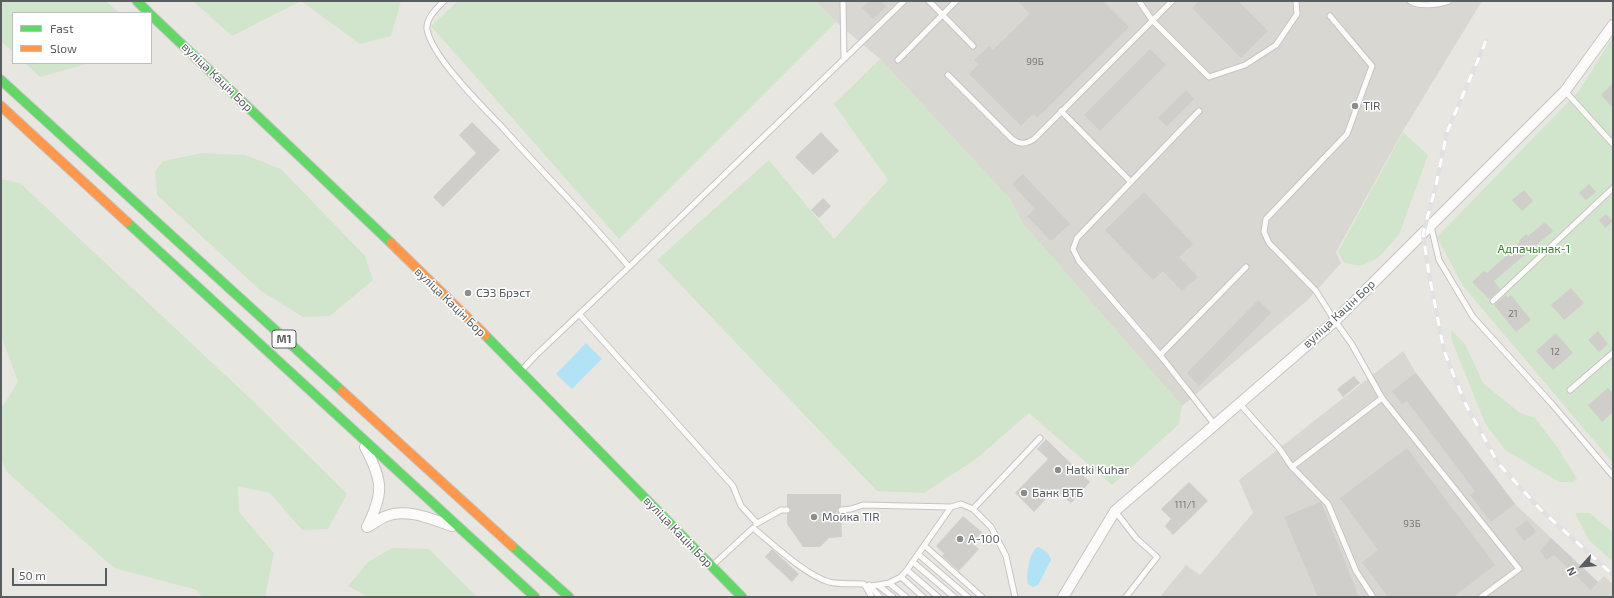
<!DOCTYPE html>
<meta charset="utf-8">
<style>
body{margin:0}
#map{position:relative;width:1614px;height:598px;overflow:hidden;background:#e8e6e1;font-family:"Exo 2",sans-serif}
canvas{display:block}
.frame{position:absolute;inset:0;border:2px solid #585d60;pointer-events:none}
.legend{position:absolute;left:12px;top:12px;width:140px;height:52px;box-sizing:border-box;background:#fff;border:1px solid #bcbebf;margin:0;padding:5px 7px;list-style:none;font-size:12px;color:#585d60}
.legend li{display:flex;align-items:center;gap:8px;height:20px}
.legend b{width:20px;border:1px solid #bcbebf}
.north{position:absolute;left:1562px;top:546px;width:40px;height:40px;-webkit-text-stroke:3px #fff;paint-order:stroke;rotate:243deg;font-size:11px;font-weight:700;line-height:16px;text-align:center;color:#585d60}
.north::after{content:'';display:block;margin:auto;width:14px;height:18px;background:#585d60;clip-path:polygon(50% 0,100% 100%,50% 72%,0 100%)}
.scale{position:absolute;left:12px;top:568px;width:95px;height:18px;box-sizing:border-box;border:2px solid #585d60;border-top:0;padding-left:5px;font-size:12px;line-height:14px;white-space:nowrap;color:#585d60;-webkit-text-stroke:3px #fff;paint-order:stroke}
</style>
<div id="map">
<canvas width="1614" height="598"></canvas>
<div class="frame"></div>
<ul class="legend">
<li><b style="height:5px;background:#63d668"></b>Fast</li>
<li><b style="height:5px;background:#ff974d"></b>Slow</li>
</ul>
<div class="north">N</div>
<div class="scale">50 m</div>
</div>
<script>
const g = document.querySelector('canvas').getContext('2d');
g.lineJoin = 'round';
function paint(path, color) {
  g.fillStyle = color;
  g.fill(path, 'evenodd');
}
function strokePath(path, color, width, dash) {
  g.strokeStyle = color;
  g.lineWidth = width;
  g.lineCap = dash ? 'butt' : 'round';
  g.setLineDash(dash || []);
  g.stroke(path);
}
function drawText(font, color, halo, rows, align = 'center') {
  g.font = font + ' "Exo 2",sans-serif';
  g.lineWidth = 3;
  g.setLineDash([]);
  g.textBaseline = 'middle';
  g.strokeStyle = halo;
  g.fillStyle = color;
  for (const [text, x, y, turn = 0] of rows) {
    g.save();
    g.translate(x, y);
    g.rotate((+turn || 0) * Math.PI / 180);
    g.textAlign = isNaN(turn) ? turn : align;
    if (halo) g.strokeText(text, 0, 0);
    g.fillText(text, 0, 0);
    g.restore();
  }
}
const industrial = new Path2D(`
 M815,1H1482L1404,129L1336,252L1341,263L1309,299L1182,406L1023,224L1009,198L880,59L836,22Z
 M1403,351L1416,373L1515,504L1598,582L1604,576L1613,584V597H1160L1186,565L1200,575L1253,513L1239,480Z`);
const green = new Path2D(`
 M1,1H106L119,13H13V52L1,41Z
 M193,1H301L232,36Z
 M301,1H401L391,36L360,44Z
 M458,1H815L836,22L619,239L431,26Z
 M1613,37V463L1463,286L1437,237L1578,92Z
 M880,59L1009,198L1023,224L1182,406L1179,424L1112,485L1029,413L976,459L924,493L877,491L657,260L769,160L834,239L888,180L834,104Z
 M25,63H90L40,77Z
 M1403,132L1428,155L1399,235L1378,258L1361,266L1344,263L1338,252Z
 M202,153L245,155L281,169L365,256L373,280L330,316L303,317L261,291L157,195L155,172L163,161Z
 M1,179L20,183L253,401L347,494L328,529L302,530L270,493L238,486L239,512L274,553L265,597H202L197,590L114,568L7,472L1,459V409L18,382L1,335Z
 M1451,330L1465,344L1483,383L1520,413L1535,418L1558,448L1577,479L1572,482H1559L1505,450L1485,423L1452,341Z
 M1575,513H1590L1613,533V562L1589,540Z
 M392,548L429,549L477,597H368L348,586L368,562Z`);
const water = new Path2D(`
 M586,343L602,359L572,389L556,374Z
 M1039,547L1048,553L1051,560L1038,585L1033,587L1028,584C1026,575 1029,554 1036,548Z`);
const building = new Path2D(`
 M870,1H881L886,7L873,19L862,8Z
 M1018,1H1103L1129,27L1037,118L1033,114L1021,126L969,74L979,64L974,60L989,46L993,50L1030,14Z
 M1199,1H1238L1268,31L1241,58L1192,8Z
 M1150,49L1166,65L1100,131L1084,115Z
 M1613,83V108L1601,95Z
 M1186,90L1194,99L1167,126L1158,118Z
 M472,122L500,150L443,207L433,197L476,153L459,135Z
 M821,132L839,151L813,175L795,157Z
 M1023,174L1070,224L1051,241L1027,216L1035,209L1012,184Z
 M1589,184L1596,192L1586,200L1579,193Z
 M1524,190L1533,201L1522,211L1512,200Z
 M1144,192L1193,244L1179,257L1198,277L1182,291L1163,271L1153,280L1105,230Z
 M823,198L831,206L819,218L811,210Z
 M1606,214L1613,221L1605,228L1599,220Z
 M1545,222L1553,231L1494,281L1500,289L1489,299L1472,282L1484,271L1487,273L1507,255L1506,254L1520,242L1519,241L1526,234L1528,236Z
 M1571,288L1584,303L1564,320L1551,305Z
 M1506,295L1508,298L1511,295L1531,320L1516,332L1494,305Z
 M1258,300L1271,313L1199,386L1187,373Z
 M1598,331L1608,344L1599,352L1588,340Z
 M1556,333L1573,353L1553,370L1536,351Z
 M1416,373L1515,504L1491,522L1470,495L1475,491L1407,401L1402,404L1392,391Z
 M1354,376L1360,383L1343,397L1337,389Z
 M1608,388L1613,393V412L1602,422L1588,405Z
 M1046,439L1090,482L1071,503L1055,489L1034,512L1015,493L1048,459L1037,449Z
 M1407,448L1495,565L1453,597H1388L1362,562L1378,550L1340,498Z
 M1189,482L1208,501L1173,535L1165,526L1171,519L1161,509Z
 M787,494H841V506L837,510L838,513L841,514L842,537L829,538L820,547H803L787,524V514L790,512L791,510L787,506Z
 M1320,502H1321L1359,597H1318L1284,517Z
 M963,516L983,533L973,544L979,549L959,571L942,556L944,554L936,546Z
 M1527,520L1536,532L1524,541L1515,529Z
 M1551,538L1598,582L1591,590L1554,555L1546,560L1540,551Z
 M772,549L799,574L792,582L765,557Z`);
const lane = new Path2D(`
 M444,1C437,8 426,18 427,29C431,56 482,106 502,127C544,174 589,219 629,267
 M843,1L844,59
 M929,1L973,46
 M1139,1L1152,20L1209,77L1245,65L1276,45L1297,14L1296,1
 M1410,1C1418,7 1440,5 1449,1
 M1330,16L1372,66L1347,134L1266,219L1264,232L1269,243L1316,291L1335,321L1351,343L1382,398
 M898,60L956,1
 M948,75L1012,139C1020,145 1026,144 1034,139L1172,1
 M1565,91L1613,144
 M1061,111L1131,182
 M1199,111L1077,238L1073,249L1079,261L1160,355L1246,267
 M1431,226L1439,260L1473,317L1552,404L1613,476
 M1493,301L1613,188
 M579,314L733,486L741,506L757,523
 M1160,355L1215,425
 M521,371L535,356L629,267L904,1
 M1570,390L1613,353
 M1240,404L1279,448L1292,467L1328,504L1356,571L1373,597
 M1292,467L1382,398L1519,569L1481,597
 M973,509L1040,438
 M841,510L851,509L863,505L951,507
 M1115,511L1136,538L1157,557L1126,597
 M756,524L781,510H787
 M925,546L982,597
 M918,554L968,597
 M913,562L954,597
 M713,565L753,528C773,544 805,575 829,582C841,585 852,583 864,584L872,597
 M907,570L951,507L961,504L973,509L991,527L1006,556L1015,597
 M901,577L907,570L938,597
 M889,583L906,597
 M869,585L880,597
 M878,585L889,583L901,577L923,597
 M870,586L878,585L893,597`);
const street = new Path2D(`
 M365,447C383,481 384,493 367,527
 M367,527C373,524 378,520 384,517C406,507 431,519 452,526
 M1063,597L1115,511L1335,321L1565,91L1613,25`);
const fast = new Path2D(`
 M137,1L149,13
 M151,15L391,243
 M1,80L342,391
 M127,222L535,597
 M485,335L742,597
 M512,546L569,597`);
const slow = new Path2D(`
 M1,106L127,222
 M391,243L485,335
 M342,391L512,546`);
const rail = new Path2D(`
 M1486,41L1447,132L1436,185L1423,234L1429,274L1444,351L1465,403L1498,463L1539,508L1613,575`);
const markers = [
 [1355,106,4,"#8a8d8d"],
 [468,293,4,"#8a8d8d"],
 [1058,470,4,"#8a8d8d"],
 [1024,493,4,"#8a8d8d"],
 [814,517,4,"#8a8d8d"],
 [960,539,4,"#8a8d8d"]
];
const numberNames = [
 ["99Б",1035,62],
 ["21",1513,314],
 ["12",1555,352],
 ["111/1",1185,505],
 ["93Б",1412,524]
];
const shields = [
 [284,339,24]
];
const shieldNames = [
 ["М1",284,339]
];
const streetNames = [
 ["вуліца Кацін Бор",217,77,44],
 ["вуліца Кацін Бор",450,302,44],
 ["вуліца Кацін Бор",1339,314,-43],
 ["вуліца Кацін Бор",678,532,46]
];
const poiNames = [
 ["TIR",1363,106],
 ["СЭЗ Брэст",476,293],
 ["Hatki Kuhar",1066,470],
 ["Банк ВТБ",1032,493],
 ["Мойка TIR",822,517],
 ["А-100",968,539]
];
const parkNames = [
 ["Адпачынак-1",1534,249]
];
paint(industrial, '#d9d7d2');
paint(green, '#d1e5cc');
paint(water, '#b2e2f6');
paint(building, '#d0cecb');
strokePath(lane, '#c5c5c4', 7);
strokePath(street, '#c5c5c4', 12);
strokePath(fast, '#c5c5c5', 11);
strokePath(slow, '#c5c5c5', 11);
strokePath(lane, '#fcfbfa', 5);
strokePath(street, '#fcfbfa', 10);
strokePath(fast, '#63d668', 9);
strokePath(slow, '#ff974d', 9);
strokePath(rail, '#e0e1e0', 4.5);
strokePath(rail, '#fff', 3, [9]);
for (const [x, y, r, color] of markers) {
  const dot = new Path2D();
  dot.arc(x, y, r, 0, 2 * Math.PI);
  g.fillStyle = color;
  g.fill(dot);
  strokePath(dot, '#fff', 1.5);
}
drawText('10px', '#777a7c', null, numberNames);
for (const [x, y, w] of shields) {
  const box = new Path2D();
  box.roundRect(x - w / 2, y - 9, w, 18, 3);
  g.fillStyle = '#fff';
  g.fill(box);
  strokePath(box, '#585d60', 1);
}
drawText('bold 11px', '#585d60', null, shieldNames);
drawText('12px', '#585d60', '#fff', streetNames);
drawText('12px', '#585d60', '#fff', poiNames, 'left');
drawText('12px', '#3a8433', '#fff', parkNames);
</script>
